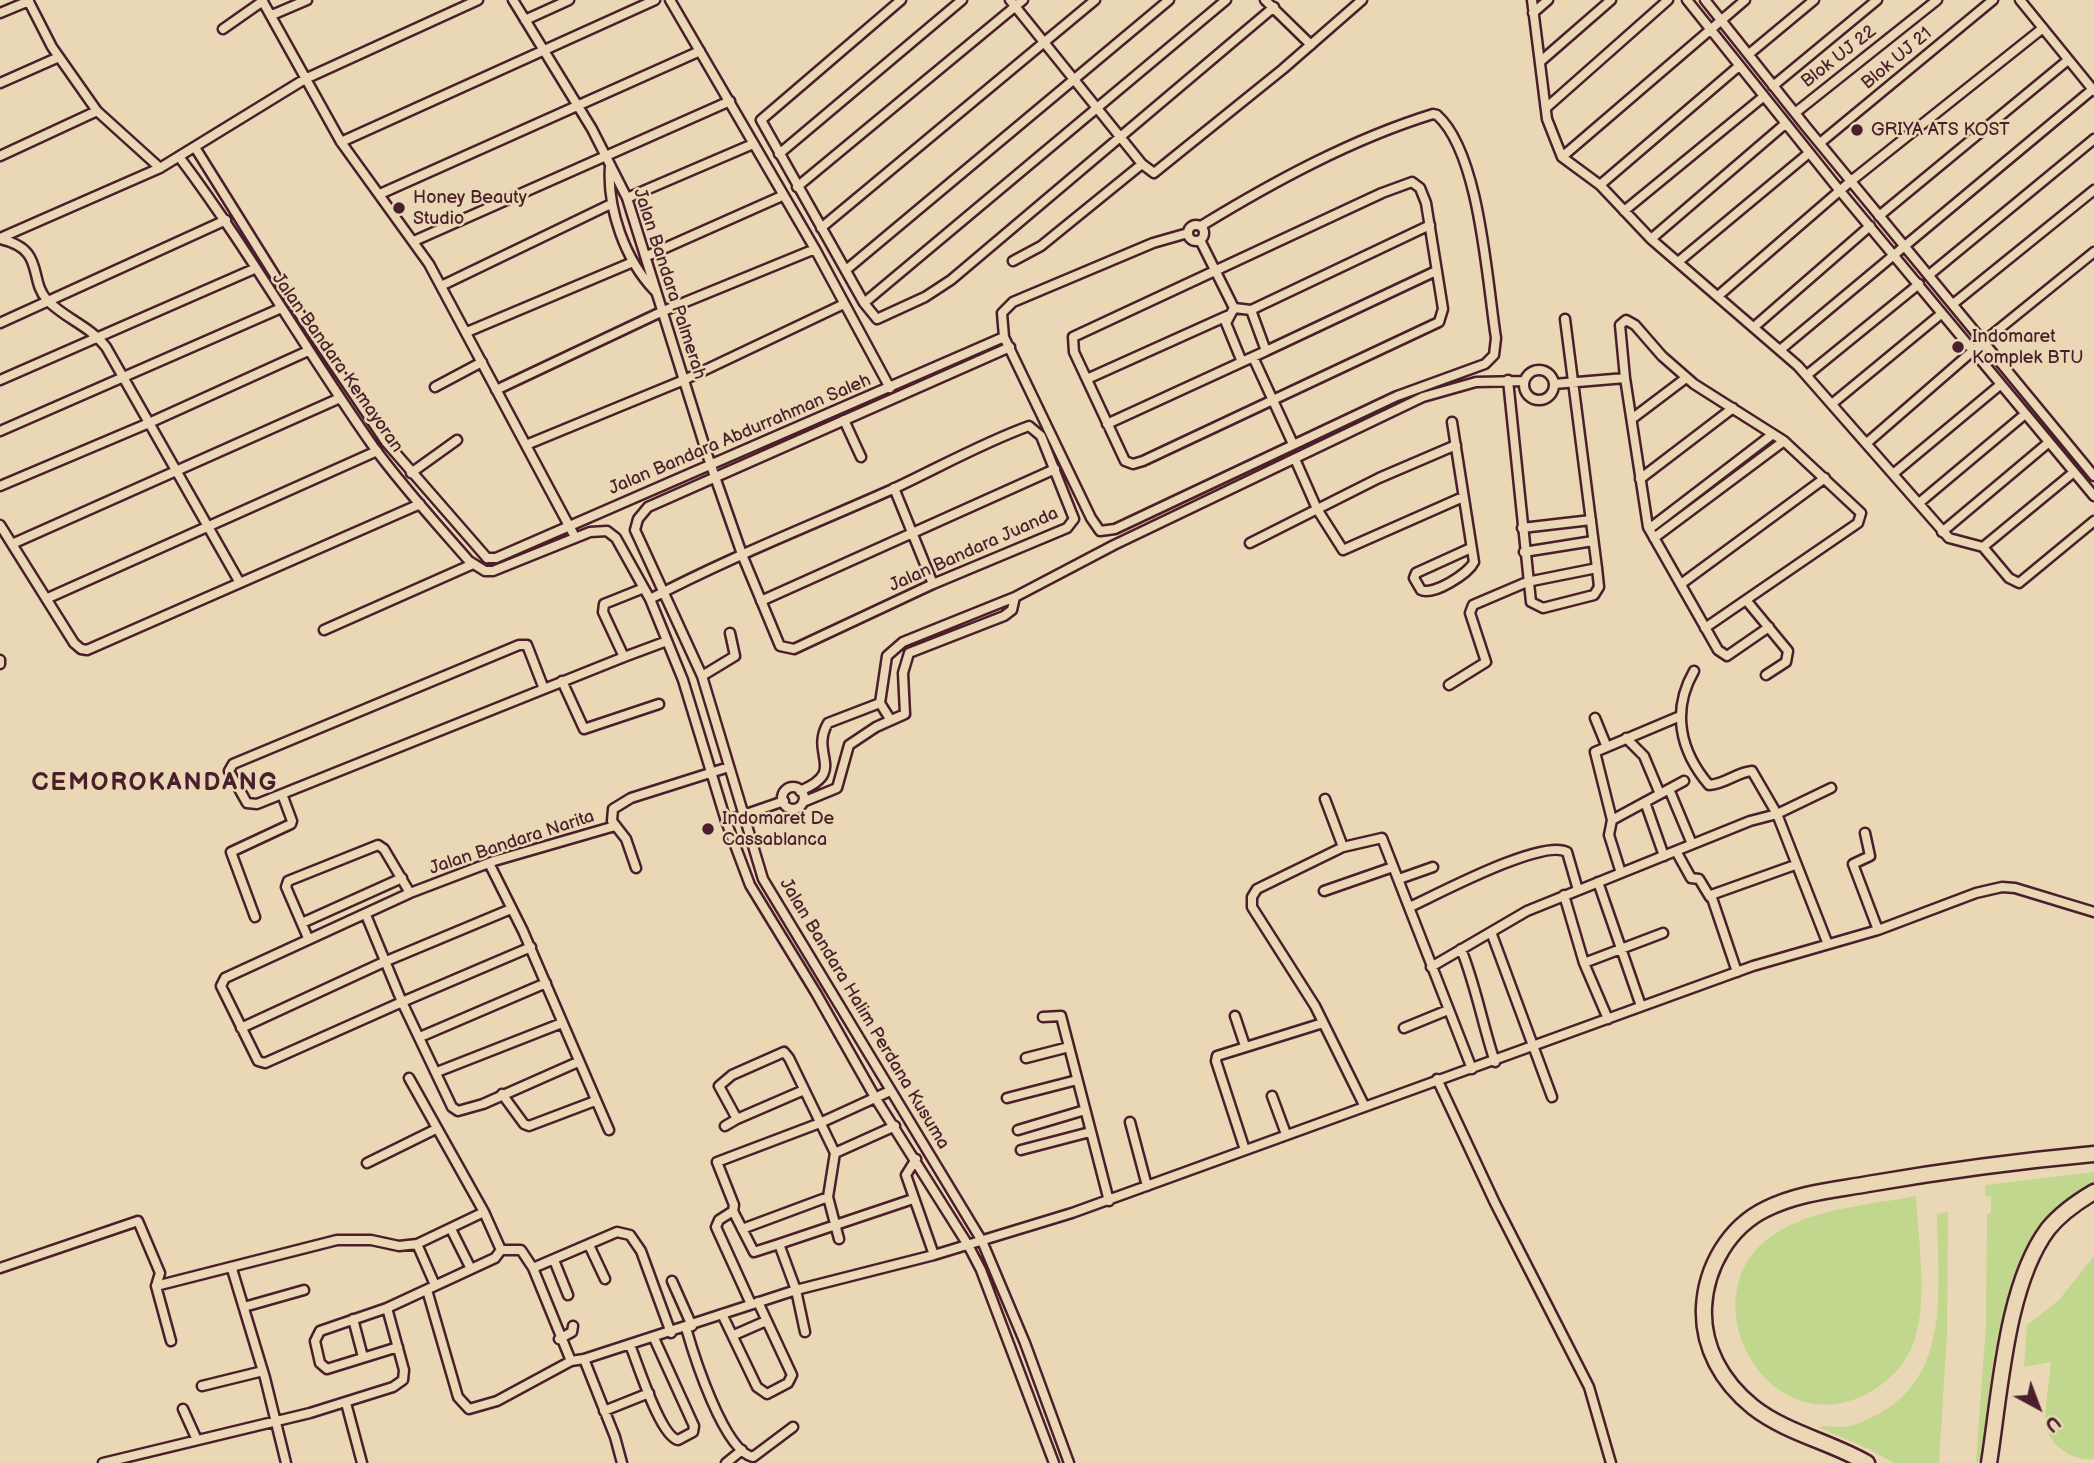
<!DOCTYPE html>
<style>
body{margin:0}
#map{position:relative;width:2094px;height:1463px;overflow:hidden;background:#ead7b5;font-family:"Balsamiq Sans",sans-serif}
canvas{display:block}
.north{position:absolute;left:2003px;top:1372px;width:70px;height:70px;-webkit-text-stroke:5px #ead7b5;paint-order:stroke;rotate:139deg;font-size:19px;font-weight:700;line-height:28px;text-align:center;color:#4a1f2b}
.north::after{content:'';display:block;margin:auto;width:24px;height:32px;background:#4a1f2b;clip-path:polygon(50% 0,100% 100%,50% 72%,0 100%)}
</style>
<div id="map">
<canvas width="2094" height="1463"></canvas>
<div class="north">U</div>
</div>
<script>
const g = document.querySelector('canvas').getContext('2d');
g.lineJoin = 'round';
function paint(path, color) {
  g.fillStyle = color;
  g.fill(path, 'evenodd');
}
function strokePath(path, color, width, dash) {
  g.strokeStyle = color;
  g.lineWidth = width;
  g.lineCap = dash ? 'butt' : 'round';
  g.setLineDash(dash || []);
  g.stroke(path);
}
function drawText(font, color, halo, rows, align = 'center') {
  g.font = font + ' "Balsamiq Sans",sans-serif';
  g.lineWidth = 5;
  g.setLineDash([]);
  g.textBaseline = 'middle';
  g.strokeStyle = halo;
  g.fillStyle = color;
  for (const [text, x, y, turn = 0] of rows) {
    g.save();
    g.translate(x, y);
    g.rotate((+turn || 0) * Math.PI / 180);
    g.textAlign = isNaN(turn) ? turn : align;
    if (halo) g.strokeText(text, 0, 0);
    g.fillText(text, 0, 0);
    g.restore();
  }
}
const green = new Path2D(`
 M2094,1172V1184L2071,1196L2048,1217L2020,1261L1981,1461L1976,1462L1986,1325L1987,1215L1991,1213V1196L1986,1197L1985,1185Z
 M1916,1196C1918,1240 1928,1295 1915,1339C1908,1361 1891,1380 1872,1391C1770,1451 1683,1297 1773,1235C1813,1208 1870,1205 1916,1196Z
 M1948,1212L1947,1335L1939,1463H1894L1869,1449L1818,1427C1828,1425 1842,1429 1854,1425C1954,1390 1938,1299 1937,1214Z
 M2094,1256V1459C2076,1462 2052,1448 2047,1429C2043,1412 2050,1379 2051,1362L2024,1367L2027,1325L2059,1300Z`);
const street = new Path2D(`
 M28,0L52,47L97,111L160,168
 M262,0L341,142L429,264L575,537
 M513,0L592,129L627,198L707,454L743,557L780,646L794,649L933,584L1067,528L1074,519L1041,436L1029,426C982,443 938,468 893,489C812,525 728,558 650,599
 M670,0L815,249L890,388
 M901,0L761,120L864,303L877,319L925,297L951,280L1274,7
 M1010,0L1142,164L1154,173L1283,69L1362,0
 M1265,0L1311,45
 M1532,0L1547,119L1562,157L1600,185L1651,239L1798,366L1949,538L1983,547L2074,472
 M1687,0L1840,191L2094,496
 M1705,0L1807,128L2094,476
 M2020,0L2094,91
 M0,13L29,1
 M1533,13L1548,0
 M272,15L307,0
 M525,20L569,0
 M223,29L263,1
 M1749,54L1814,0
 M1541,61L1611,0
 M0,83L59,57
 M1773,86L1877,0
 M1546,108L1668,0
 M1795,113L1937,0
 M341,142L655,0
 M1820,143L1993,0
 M196,149L289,298L386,442L487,558
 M779,154L962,0
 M0,156L97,111
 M1562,157L1745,0
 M180,158C249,250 306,351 373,446C402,486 436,523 469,561L485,571
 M610,166C607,209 625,260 655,291
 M1412,182L1420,188L1426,203L1443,309L1439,322L1143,461L1133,464L1125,461L1074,352L1073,337L1382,193Z
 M1600,185L1739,66
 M797,187L1023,0
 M380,194L700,51
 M627,198L753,144
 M1624,211L1763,97
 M1879,216L2068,60
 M1188 233a8 8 0 1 1 16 0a8 8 0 1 1-16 0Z
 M821,228L1095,0
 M1188,233L1153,243L1013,302L1002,313L1004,337L1091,518L1100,531L1115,529L1397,396L1485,364L1494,355L1496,338C1487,282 1480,153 1437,115L1433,114C1352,139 1273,182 1201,226
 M0,238L160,168L305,79L478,0
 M0,239C46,249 28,279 47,300C64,318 90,326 106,347L240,583
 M1651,239L1785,124
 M1200,240L1234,308
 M414,241L730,101
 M647,256L782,196
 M1013,261L1041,246L1142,164
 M1678,262L1809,153
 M846,270L1169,0
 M1929,275L2094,139
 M441,286L611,204
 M1718,296L1851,181L2043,28
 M864,303L1226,0
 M1953,304L2094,190
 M0,323L226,220
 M1754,327L1870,226
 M467,332L633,262
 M1010,347L648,507L638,519L635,530L702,676L763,879L982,1241L1025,1343L1069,1463
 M1780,350L2093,89
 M1266,351L1436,271
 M1253,357L1293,444
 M1242,362L1226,323L1234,308L1251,310L1430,225
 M1524 385a15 15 0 1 1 30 0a15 15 0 1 1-30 0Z
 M1807,375L1919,284
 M1625,378L1620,325L1626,320L1635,325L1662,356L1694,384L1784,441L1861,513L1858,523L1705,628
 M1087,379L1227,316
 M0,380L254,269
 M1508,380L1531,602L1543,608L1594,595L1599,587L1597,568L1565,319
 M1554,384L1625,378L1648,527L1718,650L1727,656L1769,627
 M435,387L482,362
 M496,390L661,312L815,249
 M1833,403L1941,314
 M1633,418L1686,378
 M844,420L861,457
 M1452,422L1474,562C1468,574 1433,596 1421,590L1414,578L1416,573L1471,548
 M1107,424L1266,351L1251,310
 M0,431L279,309
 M1868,442L1983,342L2094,252
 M526,445L684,380L844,304
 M1295,459L1317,509L1343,550L1463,497
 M411,473L457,440
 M1893,474L2000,385
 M1640,479L1733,408
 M0,486L149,423L308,351
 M894,488L933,584
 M1919,503L2024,415
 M0,525L74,643L81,649L87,650L420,504
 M1522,528L1591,520
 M1649,529L1773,434
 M1942,532L2048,443
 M1654,538L1784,441
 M1250,543L1379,478L1456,445
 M12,544L340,398
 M1983,547L2009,578L2019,583L2094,521
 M1524,552L1593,541
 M487,558H496L1004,337
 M485,571H493L590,532L607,531L616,538L650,599L683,680L726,821L750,885L816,993L876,1099L968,1245L981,1270L1054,1463
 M1681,584L1825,478
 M644,588L604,604L603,612L624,657L667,641
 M48,598L377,451
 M1746,600L1788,651L1786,662L1766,675
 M761,601L1055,469
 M324,630L473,564
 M0,660V664
 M1694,671C1671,711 1680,751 1709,785C1726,784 1737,772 1752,771L1777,814L1831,788
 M702,676L735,656L730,633
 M562,681L584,729L659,704
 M1449,685L1486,662L1470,613L1473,605L1527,582L1597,568
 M544,689L527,645H519L233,764L229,771L247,803L257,804L624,657
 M880,703L890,719
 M1595,718L1606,745
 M1626,738L1644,756L1660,794
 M782 798a11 11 0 1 1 22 0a11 11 0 1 1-22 0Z
 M1669,789L1692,844
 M800,791C848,771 809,755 828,723L880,703L887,656L903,642L1015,597L1114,545L1423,397L1476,382L1524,381
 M1325,799L1343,847
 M803,802L837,788L849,745L876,727L905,714L903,673L909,653L1004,616L1012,610L1015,597
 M1645,802L1664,856
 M1612,820L1684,781
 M726,821L784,801
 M1865,833L1870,856L1853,864L1878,930
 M1676,851L1691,878L1699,879L1710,897
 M489,863L523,931L609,1130
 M636,868L626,839L612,821L613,809L631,798L729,767
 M1621,873L1609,835L1612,820L1595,752L1678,717
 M1399,879L1433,867
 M1598,882L1641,1006
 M1324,891L1393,867
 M1564,895L1584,963L1608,1019
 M1410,907C1438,894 1543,838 1567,852L1578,890
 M366,915L402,1002L265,1063L258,1061L221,986L225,978L410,893L494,861L615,826
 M255,917L231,852L291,824L292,821L282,794
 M302,923L402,878
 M1491,932L1552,1097
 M308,938L286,887L288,881L378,845L384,849L410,893
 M531,947L402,1002L452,1107L458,1111L483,1104L578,1062
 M1461,949C1476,986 1482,1023 1495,1062
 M1584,963L1663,933
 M1431,967L1527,911L1750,821L1777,814L1827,942
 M1737,972L1711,895L1795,865
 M1235,1016L1245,1046
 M1043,1017L1061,1016L1109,1201
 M241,1028L384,962L511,909
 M1404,1028L1448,1010
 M420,1037L546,983
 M1026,1058L1069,1047
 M437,1072L562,1023
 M1437,1079L1495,1203L1589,1387L1611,1463
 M804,1090L737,1119L719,1086L732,1075L784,1052L789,1058L835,1153
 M502,1094L524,1124L529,1126L595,1101
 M1272,1096L1286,1134
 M1007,1098L1077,1080
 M1364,1105L1315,1006L1252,907V897L1257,889L1343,847L1382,838L1472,1069
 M1130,1122L1147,1186
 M725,1126L737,1119
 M1018,1130L1085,1110
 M1021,1150L1090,1132
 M1245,1150L1216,1061L1217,1056L1323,1023
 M916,1159L906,1175L934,1255
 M367,1163L436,1129
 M733,1211L754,1252L779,1244
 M451,1229L470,1267
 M742,1229L828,1197
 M839,1239L828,1197L835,1153L895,1126
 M417,1244L435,1285
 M589,1245L605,1279
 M501,1250H521L533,1268L617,1232L630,1235L641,1251L671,1333
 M554,1260L568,1295
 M0,1268L138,1221L160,1273L156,1286L337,1240H371L399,1246L417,1244L484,1212
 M533,1268L571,1361
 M232,1269L265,1378L286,1463
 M672,1281L692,1326
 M156,1286L171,1341
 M427,1290L458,1397L469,1409L497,1401L571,1361L584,1359
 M751,1304L716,1227L719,1220L733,1211L734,1205L717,1162L820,1123L890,1091
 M244,1307L304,1290
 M387,1308L320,1331L315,1341L320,1363L327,1369L398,1347
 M722,1314L757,1387L767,1394L788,1383L792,1375L758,1302
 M353,1319L363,1357
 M686,1328C694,1356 724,1451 753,1457L793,1427
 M805,1332L796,1290L779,1244L913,1199
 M734,1335L766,1321
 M559,1339L572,1332L573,1326
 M630,1345C638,1364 660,1436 678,1440L693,1432L694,1426L654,1338
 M202,1386L263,1371
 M346,1403L362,1463
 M183,1409L197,1440
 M604,1411L649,1393
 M103,1463L310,1413L393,1387L403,1380L404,1370L387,1308L495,1258L501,1250L484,1212L409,1078
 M622,1463L615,1437L584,1359L796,1290L934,1255L1072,1213L1753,966L1878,930L1976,893L2002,887L2015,888L2094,912
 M726,1463L742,1450`);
const highway = new Path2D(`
 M1867,1463C1831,1442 1786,1433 1753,1407C1722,1382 1702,1347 1704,1307C1706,1267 1729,1227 1766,1209C1798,1193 1834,1190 1868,1184C1944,1171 2018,1161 2094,1154
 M1989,1463C2000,1394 2006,1285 2048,1229C2061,1213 2077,1202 2094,1192`);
const markers = [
 [1857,130,7,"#4a1f2b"],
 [399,208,7,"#4a1f2b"],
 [1958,347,7,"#4a1f2b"],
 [708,829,7,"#4a1f2b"]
];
const streetNames = [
 ["Blok UJ 22",1839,57,-38],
 ["Blok UJ 21",1897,59,-40],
 ["Jalan Bandara Palmerah",669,284,72],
 ["Jalan Bandara Kemayoran",337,363,55],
 ["Jalan Bandara Abdurrahman Saleh",740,435,-23],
 ["Jalan Bandara Juanda",974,550,-24],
 ["Jalan Bandara Narita",512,843,-18],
 ["Jalan Bandara Halim Perdana Kusuma",864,1014,59]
];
const poiNames = [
 ["GRIYA ATS KOST",1871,130],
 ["Honey Beauty",413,198],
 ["Studio",413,219],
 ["Indomaret",1972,337],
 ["Komplek BTU",1972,358],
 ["Indomaret De",722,819],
 ["Cassablanca",722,840]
];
const districtNames = [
 ["CEMOROKANDANG",155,784]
];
paint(green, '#c0d78d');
strokePath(street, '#4a1f2b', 13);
strokePath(highway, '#4a1f2b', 19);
strokePath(street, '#ead7b5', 8);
strokePath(highway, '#ead7b5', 14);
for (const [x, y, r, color] of markers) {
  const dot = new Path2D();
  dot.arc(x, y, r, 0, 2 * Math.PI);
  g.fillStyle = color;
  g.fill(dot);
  strokePath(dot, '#ead7b5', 2.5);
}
drawText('18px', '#4a1f2b', '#ead7b5', streetNames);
drawText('18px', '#4a1f2b', '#ead7b5', poiNames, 'left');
g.letterSpacing = '2px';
drawText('bold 24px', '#4a1f2b', '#ead7b5', districtNames);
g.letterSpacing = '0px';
</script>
